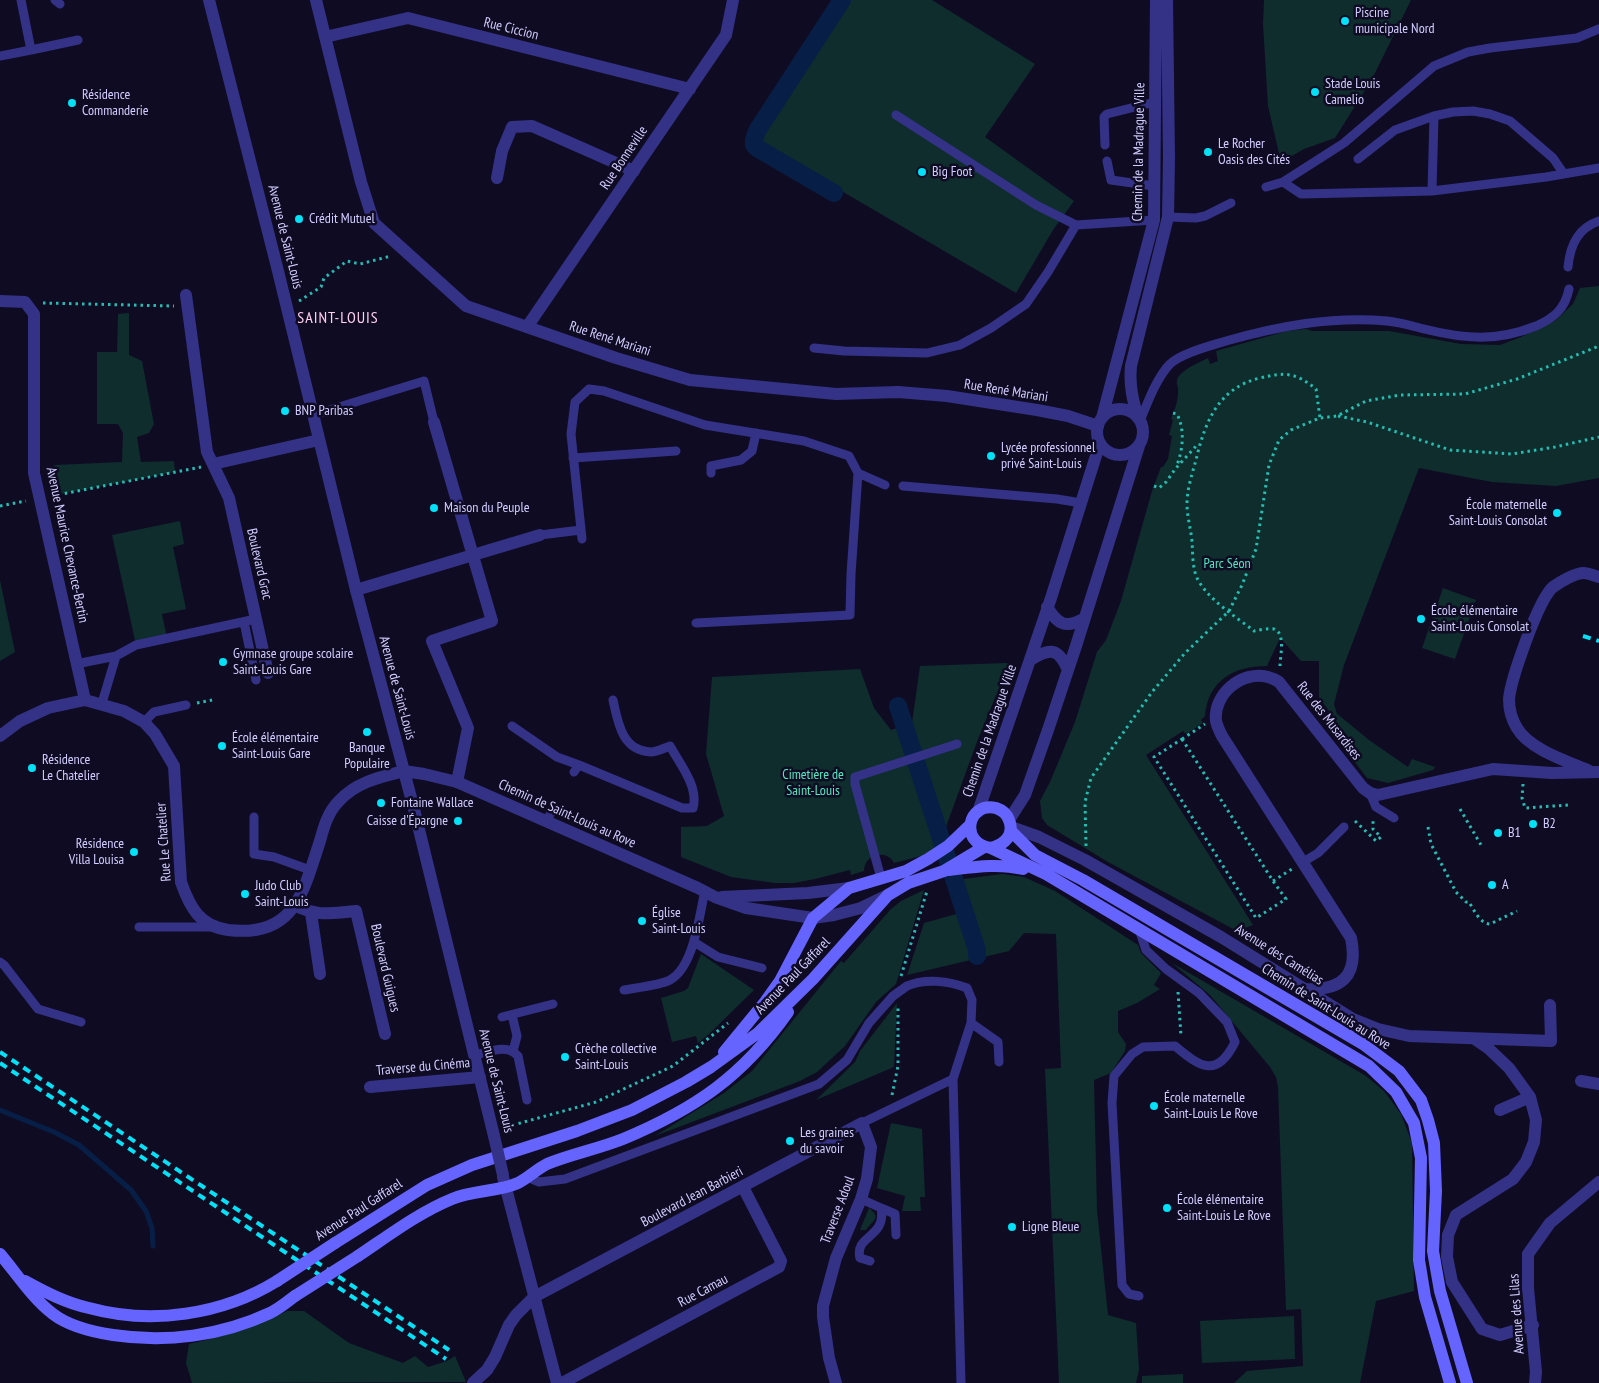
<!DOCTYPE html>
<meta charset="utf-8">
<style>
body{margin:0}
canvas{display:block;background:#0f0b23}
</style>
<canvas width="1599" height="1383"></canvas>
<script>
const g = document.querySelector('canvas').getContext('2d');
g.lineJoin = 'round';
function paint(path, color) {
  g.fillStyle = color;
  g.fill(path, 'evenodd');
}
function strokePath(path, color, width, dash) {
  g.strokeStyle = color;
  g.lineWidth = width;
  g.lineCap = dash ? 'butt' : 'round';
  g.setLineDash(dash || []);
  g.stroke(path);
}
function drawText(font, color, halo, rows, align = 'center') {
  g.font = font + ' "PT Sans Narrow",sans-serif';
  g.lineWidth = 5;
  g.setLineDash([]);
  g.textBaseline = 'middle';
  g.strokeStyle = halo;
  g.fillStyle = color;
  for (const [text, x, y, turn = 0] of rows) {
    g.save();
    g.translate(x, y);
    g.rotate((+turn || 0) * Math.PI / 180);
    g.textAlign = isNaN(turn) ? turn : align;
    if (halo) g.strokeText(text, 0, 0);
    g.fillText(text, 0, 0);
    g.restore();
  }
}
const green = new Path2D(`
 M850,0H932L1035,64L985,137L1074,201L1053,230L1016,293L756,141L795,78Z
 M1264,0H1411L1372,79L1335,138L1304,149L1281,162L1268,106L1263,24Z
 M1599,286V478L1556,486L1492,482L1419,468L1344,665L1334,704L1337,714L1341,717L1369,740L1408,767L1412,759L1435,767L1433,770L1388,783L1367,778L1326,724L1334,718L1319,697V661H1301L1282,640H1279L1267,666C1233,666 1208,681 1205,716L1201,720L1203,723L1186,734L1183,731L1146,755L1253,925L1237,931L1108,862L1047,825L1042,818L1040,801L1050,782L1075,722L1097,652L1106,640L1121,601L1152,491L1161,467H1163L1168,459L1172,436L1169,435L1173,420L1171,419C1175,409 1179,399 1178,388C1178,386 1176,383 1177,381C1178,371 1200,362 1208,358L1210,364L1218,361L1216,351L1287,331L1306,329L1312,331H1389L1461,344L1500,345L1521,337L1556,320L1573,304L1580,288Z
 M129,313V355L142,361L154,424L149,433L137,437L141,462L174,461L175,472L61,494L54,465L122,462L123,433L118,424H97V352H117L118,314Z
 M180,521L184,544L173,547L186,609L162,614L167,638L136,645L112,535Z
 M0,580L15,652L0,661Z
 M1443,588L1476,600L1455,659L1422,648Z
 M1006,663L1009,664L978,739L943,835L937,844L934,849L921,856L894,863C887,849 864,854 864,871L851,875L850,870L815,879L794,883H775L731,877L681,857V827L707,826L724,816L706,754L712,677L860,669L874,708L891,730L912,723L920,666Z
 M1002,874L1024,877L1055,891L1138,945L1141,953L1161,973L1154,985L1160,989L1137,1003L1118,1011V1032L1126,1044L1125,1051L1111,1073L1094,1080L1097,1210L1108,1315L1136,1323L1139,1370L1136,1383H1059L1045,1069L1061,1068L1056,934L1024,933L1009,951L907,975L924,923L967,911L957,880Z
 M924,890L896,984L876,1002L845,1046L817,1072L800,1081L655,1136L724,1093L752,1071L841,961L844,963L890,910L901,901Z
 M701,954L754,990L709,1034L698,1043L696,1036L672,1042L661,998L684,991L688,988Z
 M1172,963L1366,1076L1384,1091L1401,1114L1412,1143L1414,1291L1376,1301L1360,1383H1234L1247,1371L1303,1366L1301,1309L1286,1310L1278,1087L1276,1077L1270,1067L1210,995Z
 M897,1003L894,1067L816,1100L855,1062L860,1051Z
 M891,1123L922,1129L925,1197H920L921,1211H902L905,1196L877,1188Z
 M869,1208C883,1219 871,1221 866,1230H860Z
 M287,1311H304L349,1343L403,1363L415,1356L428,1367L447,1361L455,1356L466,1382L192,1383L186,1363L189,1344C224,1336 255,1327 287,1311Z
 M1294,1316L1295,1359L1202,1363L1200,1321Z
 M1183,1374V1383H1142V1376Z`);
const stream = new Path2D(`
 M0,1110L54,1132L79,1145L131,1190L146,1211L152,1228L153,1246`);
const canal = new Path2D(`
 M834,193L757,148L754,145V140L757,131L842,0
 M898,706L977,950V956`);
const path = new Path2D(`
 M299,301L321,287L324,278L347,261L360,264L391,256
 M43,303L174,306
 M318,313L323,322
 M1173,413L1177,414C1185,430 1183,449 1177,465
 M1338,416L1367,422L1450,450L1512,454L1555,447L1599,437
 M1154,486L1159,488L1166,482L1176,468L1198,444
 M52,496L201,467
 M0,506L26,501
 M1280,666C1280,657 1286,633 1274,629C1268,628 1260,630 1254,631C1235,616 1210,601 1198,580C1192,569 1193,554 1192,542C1191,529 1187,517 1187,504C1187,489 1192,474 1196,460C1205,422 1218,388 1260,378C1285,372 1295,372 1316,389L1320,418
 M197,703L212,700
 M1182,739L1273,881L1286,899L1256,918L1154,757Z
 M1182,739L1205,724
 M1523,784L1522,798L1525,808L1568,805
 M1460,809L1481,845
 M1355,821L1376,841L1381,837L1373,829V819
 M1428,827L1431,844L1456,892L1466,902H1469C1474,910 1480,924 1490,924L1517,911
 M1086,846L1085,802L1091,778L1152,692L1185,653L1229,611L1242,585L1256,549L1269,465L1279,440L1291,430L1320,418L1337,416L1366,401L1400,395L1465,394L1517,379L1599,346
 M1273,881L1292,869
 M901,976L927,891
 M1178,992L1181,1036
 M892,1095L898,1066V1007
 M506,1127L596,1102L673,1066L728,1023`);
const service = new Path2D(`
 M21,0L31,50L78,40
 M55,0L60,4
 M0,56L31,50
 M896,115L1036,205L1076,225L1154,220
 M1105,145L1104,117L1107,114L1155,102
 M1358,159L1395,130L1434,116L1453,112L1473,111L1490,114L1510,121L1553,158L1564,174
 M1107,161L1111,180L1154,186
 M1283,182L1301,194L1432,191L1546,177L1599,168
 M1266,187L1283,182L1344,143L1434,66L1468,52L1490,48L1577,38L1599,29
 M1432,191L1434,116
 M1168,217L1196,218L1205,216L1231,203
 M1568,267C1570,245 1578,228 1599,221
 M814,348L844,351L927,353L960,345L991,328L1026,304L1048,272L1076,225
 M313,415L424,381L434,422
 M1140,421C1147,404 1157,377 1170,364C1182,353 1210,346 1226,341C1279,326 1332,316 1387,321C1399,322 1412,326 1424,329C1465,339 1496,342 1536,326C1554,318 1565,309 1569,289
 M573,458L676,451
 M711,473V466L741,460L752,451L756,433
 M903,486L1057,499L1081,503
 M540,535L581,530
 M582,539L571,434L575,402L589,389L604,391L705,425L804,441L849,456L858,473L885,485
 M244,622L256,680
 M696,623L850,615L851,574L858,473
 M76,664L116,656L136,645L256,619
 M102,703L116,656
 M144,722L154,712L186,705
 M512,726L557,757L579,765L574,772
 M579,765L682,808H693C699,787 680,764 670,746C664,748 657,752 651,752C622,751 618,723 613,700
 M1370,793L1376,807L1394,818
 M254,817V854L274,857L310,870
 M546,821L554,808
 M1303,862L1318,853L1344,827
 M881,878L855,784V777L957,744
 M139,927H212
 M1139,929L1146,950L1166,969L1199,993L1227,1022L1235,1042C1217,1079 1200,1067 1175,1046L1143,1047L1132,1054L1114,1076L1112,1103L1122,1285L1129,1294L1139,1296
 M694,942L718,957L762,968
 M0,962L4,965L38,1009L81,1022
 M907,986C925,978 949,981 967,988L972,1000L971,1023L953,1079L961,1383
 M624,990C635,988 661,985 670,980C694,967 699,916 705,891
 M512,1015L517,1036L513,1051
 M502,1017L553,1004
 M971,1023L998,1042L999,1062
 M475,1055C489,1052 507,1043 518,1056L527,1100
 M862,1123L953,1079
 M527,1177L539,1182L565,1179L819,1084L847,1060L869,1023L893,996
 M861,1199L881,1208C887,1238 854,1235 860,1258L870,1261
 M881,1208L895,1214L896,1235`);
const pedestrian = new Path2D(`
 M527,327L616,358L690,380L836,394L898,392L947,396L1037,410L1068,416L1098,426`);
const minor = new Path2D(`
 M316,0L361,182L374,223L466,306L527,327L726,35L733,0
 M325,37L408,18L690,89
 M497,178L502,151L512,127L532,126L634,171
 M186,295L207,452L229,498L268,673
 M0,301L25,302L34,314V473L85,700
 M434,422L492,621L432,641L468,728L457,782
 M213,464L319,440
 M356,590L540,535
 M0,736L20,721L48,708L85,700L124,711L144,722L155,734L174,766L181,882C190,908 200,926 228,930C295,938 303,892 320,841C324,826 328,812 339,801C356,782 380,777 404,771
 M1588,770C1566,761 1529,749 1517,728C1512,720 1509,709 1509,699C1511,679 1538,600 1553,587C1560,582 1575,573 1584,573C1589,573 1594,576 1599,577
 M1011,827L1039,837L1085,860L1221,937L1353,1019L1378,1029L1409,1036L1551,1041L1550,1005
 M296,906C320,917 330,913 356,911L385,1034
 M311,913L320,974
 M1303,989C1341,991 1359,977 1351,938L1222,736C1220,732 1217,726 1216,721C1213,694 1242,670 1268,677C1272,678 1276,680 1279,682L1363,788L1370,793L1378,795L1493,769L1552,773L1599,772
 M1475,1039L1488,1048L1509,1068L1530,1097L1536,1120L1534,1142L1526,1162L1513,1179L1456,1215L1448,1235L1447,1257L1452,1282L1482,1329L1500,1335L1533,1325
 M1581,1081L1599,1084
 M370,1087L480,1077
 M1500,1110L1530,1097
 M473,1383L487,1370L495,1357L509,1325L516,1315L534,1297L862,1123L871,1147L867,1179L861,1199L836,1258L823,1306V1317L829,1358L836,1383
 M562,1383L779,1267L781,1261L743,1187
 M1535,1383L1536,1372L1528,1288V1254L1550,1223L1599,1182`);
const tertiary = new Path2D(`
 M209,0L277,267L356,590L414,809L494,1136
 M1097 432a23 23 0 1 1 46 0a23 23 0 1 1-46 0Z
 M1102,418L1154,220L1156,0
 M1138,418C1133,401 1129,385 1131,366L1168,217L1169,158L1167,0
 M1047,607C1058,625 1066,629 1085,618
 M1030,660C1050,648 1058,647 1068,670
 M404,771L424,774L457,782L698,888L715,897L746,908L813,918L834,915L861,908L888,895
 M978,812L1051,598L1100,443
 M1009,820L1025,795L1048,730L1076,646L1139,446
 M722,897L808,893L849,888
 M503,1177L557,1383`);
const secondary = new Path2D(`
 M1011,831L1035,855L1083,880L1363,1044L1399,1071L1421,1100L1428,1120L1434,1143L1436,1191L1433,1251L1440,1291L1467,1383
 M991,848C1004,845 1015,835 1009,820C1007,814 1002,810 996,808C968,801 958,843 991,848L1046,874L1369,1066L1396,1092L1414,1123L1421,1158L1419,1260L1425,1297L1450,1383
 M949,870C974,867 998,863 1023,869
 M724,1052L765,1002L780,981L813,918L849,888L906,871L928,859L948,846L970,825
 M335,1243L427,1185L472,1165L577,1131L632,1110L686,1082L711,1067L758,1033L813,979L888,895L908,883L944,871L984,847
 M0,1254C17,1274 32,1298 53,1314C70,1327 93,1332 113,1335C166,1343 221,1336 270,1313C279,1309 287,1302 295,1296
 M358,1256C388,1236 418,1213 452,1199C473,1190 498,1192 518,1183C528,1178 537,1169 547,1164C571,1154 598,1149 623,1139C695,1109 743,1076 788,1012
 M25,1281C45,1292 66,1303 89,1308C151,1325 222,1315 277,1281`);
const rail = new Path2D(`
 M1583,636L1599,641
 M0,1052L449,1350
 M0,1063L446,1359`);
const serviceBridge = new Path2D(`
 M893,996L907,986`);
const tertiaryBridge = new Path2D(`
 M494,1136L503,1175`);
const secondaryBridge = new Path2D(`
 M277,1281L335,1243
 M295,1296L358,1256`);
const markers = [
 [1345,21,5,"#00e2f8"],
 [1315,92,5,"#00e2f8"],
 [72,103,5,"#00e2f8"],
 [1208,152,5,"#00e2f8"],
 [922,172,5,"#00e2f8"],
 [299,219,5,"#00e2f8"],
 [285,411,5,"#00e2f8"],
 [991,456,5,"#00e2f8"],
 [434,508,5,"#00e2f8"],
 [1557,513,5,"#00e2f8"],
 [1421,619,5,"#00e2f8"],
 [223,662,5,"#00e2f8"],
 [367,732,5,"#00e2f8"],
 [222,746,5,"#00e2f8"],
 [32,768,5,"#00e2f8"],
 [381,803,5,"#00e2f8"],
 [458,821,5,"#00e2f8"],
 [1533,824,5,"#00e2f8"],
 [1498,833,5,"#00e2f8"],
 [134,852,5,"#00e2f8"],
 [1492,885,5,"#00e2f8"],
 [245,894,5,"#00e2f8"],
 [642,921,5,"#00e2f8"],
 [565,1057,5,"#00e2f8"],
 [1154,1106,5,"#00e2f8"],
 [790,1141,5,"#00e2f8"],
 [1167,1208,5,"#00e2f8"],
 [1012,1227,5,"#00e2f8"]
];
const poiNames = [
 ["Piscine",1355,13],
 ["municipale Nord",1355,29],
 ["Stade Louis",1325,84],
 ["Camelio",1325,100],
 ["Résidence",82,95],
 ["Commanderie",82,111],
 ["Le Rocher",1218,144],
 ["Oasis des Cités",1218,160],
 ["Big Foot",932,172],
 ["Crédit Mutuel",309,219],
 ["BNP Paribas",295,411],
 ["Lycée professionnel",1001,448],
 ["privé Saint-Louis",1001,464],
 ["École maternelle",1547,505,"right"],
 ["Saint-Louis Consolat",1547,521,"right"],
 ["Maison du Peuple",444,508],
 ["École élémentaire",1431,611],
 ["Saint-Louis Consolat",1431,627],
 ["Gymnase groupe scolaire",233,654],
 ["Saint-Louis Gare",233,670],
 ["École élémentaire",232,738],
 ["Saint-Louis Gare",232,754],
 ["Banque",367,748,"center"],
 ["Populaire",367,764,"center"],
 ["Résidence",42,760],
 ["Le Chatelier",42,776],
 ["Fontaine Wallace",391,803],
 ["Caisse d'Épargne",448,821,"right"],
 ["B2",1543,824],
 ["B1",1508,833],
 ["Résidence",124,844,"right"],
 ["Villa Louisa",124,860,"right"],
 ["A",1502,885],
 ["Judo Club",255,886],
 ["Saint-Louis",255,902],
 ["Église",652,913],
 ["Saint-Louis",652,929],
 ["Crèche collective",575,1049],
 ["Saint-Louis",575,1065],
 ["École maternelle",1164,1098],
 ["Saint-Louis Le Rove",1164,1114],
 ["Les graines",800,1133],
 ["du savoir",800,1149],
 ["École élémentaire",1177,1200],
 ["Saint-Louis Le Rove",1177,1216],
 ["Ligne Bleue",1022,1227]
];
const streetNames = [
 ["Rue Ciccion",511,29,14],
 ["Chemin de la Madrague Ville",1139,152,-89],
 ["Rue Bonneville",624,158,-56],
 ["Avenue de Saint-Louis",285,237,76],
 ["Rue René Mariani",610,339,18],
 ["Rue René Mariani",1006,391,9],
 ["Avenue Maurice Chevance-Bertin",67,545,78],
 ["Boulevard Grac",259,564,77],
 ["Avenue de Saint-Louis",397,688,75],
 ["Rue des Musardises",1329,721,52],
 ["Chemin de la Madrague Ville",990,731,-71],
 ["Chemin de Saint-Louis au Rove",567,814,24],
 ["Rue Le Chatelier",164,842,-94],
 ["Avenue des Camélias",1279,955,32],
 ["Boulevard Guigues",385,968,77],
 ["Avenue Paul Gaffarel",793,976,-46],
 ["Chemin de Saint-Louis au Rove",1326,1007,32],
 ["Traverse du Cinéma",423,1067,-5],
 ["Avenue de Saint-Louis",496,1081,76],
 ["Boulevard Jean Barbieri",692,1197,-28],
 ["Avenue Paul Gaffarel",359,1210,-33],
 ["Traverse Adoul",838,1210,-69],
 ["Rue Camau",703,1291,-28],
 ["Avenue des Lilas",1517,1314,-94]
];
const parkNames = [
 ["Parc Séon",1227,564],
 ["Cimetière de",813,775],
 ["Saint-Louis",813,791]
];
const quarterNames = [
 ["SAINT-LOUIS",338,318]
];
paint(green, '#0e2d2c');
strokePath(stream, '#071f46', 5);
strokePath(canal, '#071f46', 18);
strokePath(path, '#23bdb2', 3, [2.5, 4]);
strokePath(service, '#343286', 9);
strokePath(pedestrian, '#343286', 12);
strokePath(minor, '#343286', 12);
strokePath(tertiary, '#343286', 12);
strokePath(secondary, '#6664ff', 12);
strokePath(rail, '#00e2f8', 4, [8, 6]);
strokePath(serviceBridge, '#343286', 9);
strokePath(tertiaryBridge, '#343286', 12);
strokePath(secondaryBridge, '#6664ff', 12);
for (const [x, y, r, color] of markers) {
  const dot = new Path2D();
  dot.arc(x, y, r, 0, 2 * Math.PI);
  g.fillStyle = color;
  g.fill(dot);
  strokePath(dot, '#0f0b23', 2);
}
drawText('14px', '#d2cdff', '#0f0b23', poiNames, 'left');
drawText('14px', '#d2cdff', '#0f0b23', streetNames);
drawText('14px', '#4eeac1', '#0f0b23', parkNames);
g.letterSpacing = '1px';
drawText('16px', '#ffcfee', '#0f0b23', quarterNames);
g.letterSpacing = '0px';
</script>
